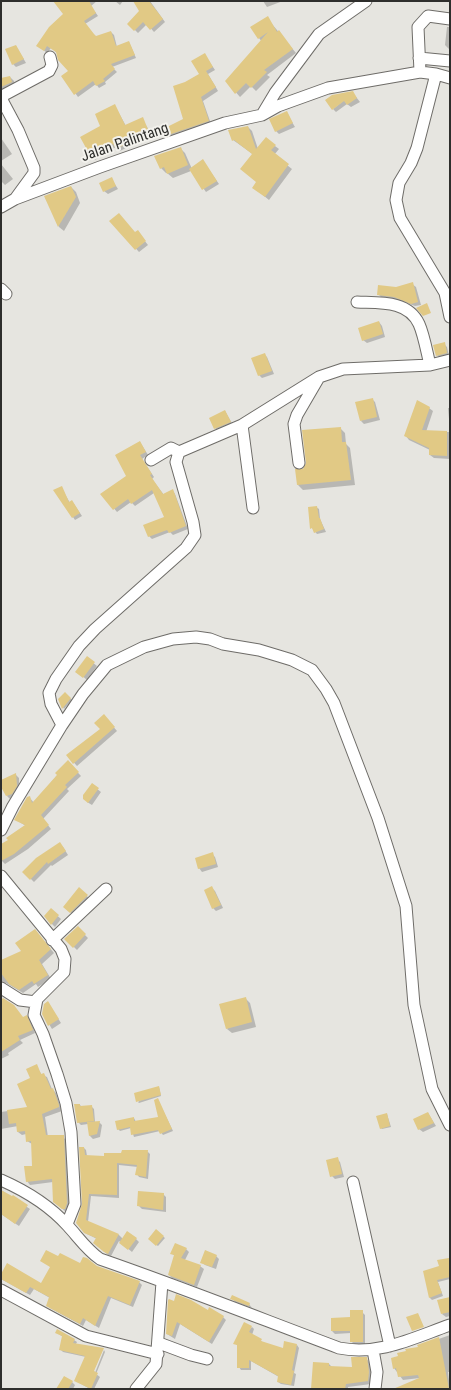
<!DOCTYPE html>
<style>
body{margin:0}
#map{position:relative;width:451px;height:1390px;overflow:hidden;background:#e6e5e0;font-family:"Roboto Condensed",sans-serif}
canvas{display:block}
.frame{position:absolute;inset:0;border:2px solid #2e2e2c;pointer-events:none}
</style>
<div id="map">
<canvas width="451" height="1390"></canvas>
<div class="frame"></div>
</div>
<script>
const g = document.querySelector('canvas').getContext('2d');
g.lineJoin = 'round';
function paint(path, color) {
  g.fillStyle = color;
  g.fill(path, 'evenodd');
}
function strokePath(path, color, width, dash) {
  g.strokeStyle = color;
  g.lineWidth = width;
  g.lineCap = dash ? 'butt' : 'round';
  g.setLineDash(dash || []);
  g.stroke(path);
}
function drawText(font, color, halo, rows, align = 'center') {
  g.font = font + ' "Roboto Condensed",sans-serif';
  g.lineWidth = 4;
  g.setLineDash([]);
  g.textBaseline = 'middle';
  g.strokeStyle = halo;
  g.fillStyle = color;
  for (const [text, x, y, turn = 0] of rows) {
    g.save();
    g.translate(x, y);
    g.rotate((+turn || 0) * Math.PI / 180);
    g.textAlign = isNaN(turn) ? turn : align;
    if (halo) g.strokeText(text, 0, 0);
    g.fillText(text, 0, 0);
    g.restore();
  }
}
const shadow = new Path2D(`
 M56,1H97L91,6L98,16L85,24L96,37L111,32L114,35L117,47L129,42L136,58L112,67L117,72L105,82L106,84L99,88L96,84L78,97L63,76L69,71L57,53L51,48L47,53L41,48L65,14Z
 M115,1H123L120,5Z
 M135,1H150L165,22L154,32L147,24L138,33L129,24L141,12Z
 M263,1H283L267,7Z
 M267,18L296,53L267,75L270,77L256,91L251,86L240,97L226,81L262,42L259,38Z
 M447,27H450V50L445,45Z
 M16,46L26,63L16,67L13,64Z
 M207,58L215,70L208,74L218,91L203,101L211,124L172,137L169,134L185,120V83L200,74Z
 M10,77L14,81L15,86L1,92V79Z
 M353,93L360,102L351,107L347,104L336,112L333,109Z
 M115,106L126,126L142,119L152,135L120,151L116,147L95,160L81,138L102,126Z
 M286,112L295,127L279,134L276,131Z
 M248,127L252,131L258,149L275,146L279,149L274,155L292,169L269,200L258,191L254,155L233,140Z
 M1,138L12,154L1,161Z
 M180,148L185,153L192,169L203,161L219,184L206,192L191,171L173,178L167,173H166L161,168Z
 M1,164L13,179L5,185L1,181Z
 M111,178L118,189L108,194L104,191Z
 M71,187L76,192L80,203L64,231L59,227L45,197Z
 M111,221L140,235L148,245L139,252Z
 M412,284L416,287L421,305L415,306L398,300L382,298L379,295Z
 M379,322L382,326L385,337L367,343L363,340Z
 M444,344L447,347L449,356L440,358L437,355Z
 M264,354L267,357L274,374L262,378L259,375Z
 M372,399L375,402L380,420L364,424L361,421Z
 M429,408L433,411L426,432H450V459L434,458L430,455V450L409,440L406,436Z
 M448,408H450V430Z
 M225,411L233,425L218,431L215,428Z
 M340,428L345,433L346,444L350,448L355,485L303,490L298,485L304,470Z
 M140,442L148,455L142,459L154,477L152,479L164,495L173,491L175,494L188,529L173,535L170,532L152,539L149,536L166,518L154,493L135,506L131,502L117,512L102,494L128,476Z
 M61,487L70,503L74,504L82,516L75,520L73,517Z
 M316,507L319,509L320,519L326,532L317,534L312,528Z
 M87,658L97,666L87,680L80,674Z
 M65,693L72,700L64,709L59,699Z
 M104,716L117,731L77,766L68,756L101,729Z
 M68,762L81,776L67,789L69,791L43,819L51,829L28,849L5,864L1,860L10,841L26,826L16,820L30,798L34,803Z
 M16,775L19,778V789L15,797L10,799L7,796Z
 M92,785L101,792L92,805L87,802Z
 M63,847L68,855L52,866L51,865L34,882L24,872Z
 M212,854L215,857L218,867L202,872L199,868Z
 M212,888L215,891L223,908L216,911L213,908Z
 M79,889L90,899L74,915L67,910Z
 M51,910L61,919L55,927L52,924Z
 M78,928L88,938L77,950L66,939Z
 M38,934L54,953L42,964L51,979L38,987L36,984L23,993L6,983L1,984V966L23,951Z
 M1,998L13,1006L23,1019L27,1016L30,1019L35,1033L20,1040L23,1043L8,1053L9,1055L1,1059Z
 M245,998L250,1003L256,1027L232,1033L227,1029Z
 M50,1006L61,1023L52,1029L43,1014Z
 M36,1066L42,1075L47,1077L52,1089L56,1093L62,1111L45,1117L48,1137H63L66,1140L70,1207L66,1212L58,1205L53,1182L30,1185L27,1181L33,1167L32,1144L27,1141L26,1134L22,1135L18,1132V1126L1,1129V1112L29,1108L32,1079Z
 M159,1087L161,1096L139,1103L138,1102Z
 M159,1102L173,1131L163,1135L160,1131L134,1137L131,1128L120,1131L118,1129L134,1118L136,1122L159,1118Z
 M80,1105L82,1107L91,1106L94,1109L95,1122H99L102,1125L100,1137L93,1139L90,1136L88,1124L81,1125L78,1122Z
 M428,1113L436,1126L423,1132L419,1129Z
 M387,1114L391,1127L382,1129L381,1128Z
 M84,1148L86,1150L87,1156L106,1158L147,1151L150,1154L148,1179L139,1177L137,1174L138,1167L119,1165V1198L91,1196L88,1222L119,1235L123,1239H136L139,1242L132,1252L119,1241L111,1256L108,1255L95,1243L97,1239L85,1233Z
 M337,1159L340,1162L344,1177L335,1179L332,1176Z
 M1,1190L30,1209L19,1226L1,1214Z
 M163,1194L166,1197V1212L142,1209L139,1206Z
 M156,1231L165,1238L158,1246L149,1239Z
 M186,1249L189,1252L185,1260L200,1266L204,1269L197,1287L172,1278L169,1275L175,1256L171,1253Z
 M216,1256L219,1259L216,1269L205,1265L202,1262Z
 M448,1259L450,1261V1279L438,1282L443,1296L432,1300L430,1298L424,1272L440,1267Z
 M42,1261L97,1267L139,1282L142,1285L133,1307L111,1298L99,1328L86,1320L83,1326L50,1308L47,1305L50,1298L34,1289L30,1295L1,1279L42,1285L51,1267Z
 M232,1298L249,1304L252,1308L235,1302Z
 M450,1298V1316L446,1317L442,1314Z
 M169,1301L223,1317L226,1320L212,1344L180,1324L175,1339L167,1334Z
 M362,1312L365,1315V1345L354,1344L351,1341V1333L335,1334L332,1331Z
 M252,1327L254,1329L252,1335L264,1343L284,1350L297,1345L299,1348L294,1373L296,1374L294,1386L281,1384L278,1382L279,1377L251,1361V1370H241L239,1367L238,1346L235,1343Z
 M57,1333L74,1340L77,1342L76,1344L103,1349L91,1377L93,1378L104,1350L105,1352L96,1374L100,1377L94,1389H90L76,1381L86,1357L63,1352L61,1350L63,1337Z
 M450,1335V1372H448L450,1389H400L428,1377L403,1380L394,1368L419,1348V1346Z
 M366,1358L369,1362L372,1376L371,1384L348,1387V1389H312L329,1364L332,1367L354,1368Z
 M72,1382L75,1385L73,1389H58Z`);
const building = new Path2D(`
 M53,1H89L96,13L84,21L94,34L96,36L111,31L116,46L129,41L135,55L111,64L115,69L103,79L105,81L96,86L93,81L74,95L61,76L68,71L58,60L56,52L47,46L44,51L36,46L49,27L63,14Z
 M133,1H149L163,19L150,30L143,22L134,31L127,24L139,11Z
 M268,16L277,32L279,30L293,49L264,70L267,72L251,88L246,83L235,94L225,81L268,32L258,39L250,27Z
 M16,45L24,59L12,65L5,49Z
 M205,53L213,67L206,71L216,87L201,97L209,121L168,135L165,128L183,119L173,86L185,82L199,74L191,61Z
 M10,76L12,82L1,87V78Z
 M353,91L357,98L347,105L344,101L332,110L325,100L332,95Z
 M115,104L125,125L143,117L149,132L116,149L113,144L91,157L80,137L100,126L95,114Z
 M287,111L293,123L275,132L269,119Z
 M248,126L256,149L266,137L276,145L271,150L289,164L265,197L252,188L256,182L240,169L252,154L234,140L232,141L228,130Z
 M181,147L188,165L167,174L164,167L160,169L154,156Z
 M203,159L217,181L202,190L189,169Z
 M112,177L116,186L103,192L99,183Z
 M71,186L76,197L58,227L44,196Z
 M119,213L135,232L138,230L146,241L135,250L109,221Z
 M413,282L418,302L411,304L394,297L377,295L378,285L396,287Z
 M427,303L431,313L423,316L416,308Z
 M379,321L383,334L362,341L358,328Z
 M445,342L447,353L436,356L433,345Z
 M265,353L272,371L258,376L251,358Z
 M373,398L377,417L360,421L355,402Z
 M417,400L430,407L422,430L447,431V456L429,455V448L404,436Z
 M225,410L231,422L214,429L209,418Z
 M341,427L342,442H346L351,480L297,485L295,469H303L306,463L302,430Z
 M140,441L146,452L140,455L152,474L150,475L163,494L173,489L186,526L169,533L167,530L148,537L143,525L164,517L152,490L131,504L128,499L113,510L100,494L126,476L115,455Z
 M62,486L69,502L72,500L80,513L72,518L53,490Z
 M317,506L319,518H320L324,529L314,533L312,528L310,529L308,507Z
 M87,656L95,662L83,678L75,672Z
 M65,692L71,698L62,709L58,699Z
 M104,714L115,727L73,764L66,755L100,729L94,723Z
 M68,760L79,772L65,785L67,787L41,815L49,825L14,854L1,861V844L8,840L6,838L25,825L14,820L27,797L30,796L32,803L57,775L55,773Z
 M16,773L17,786L12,794L6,796L1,787V780Z
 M92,783L99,788L88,803L83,799V795Z
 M60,842L66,851L48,864L47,862L30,880L22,872L36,858Z
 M213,852L216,864L198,869L195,858Z
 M212,886L221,905L212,909L204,890Z
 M79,887L88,895L70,913L63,907Z
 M51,908L59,915L51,925L44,916Z
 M78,926L86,934L73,948L64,939Z
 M35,929L51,949L39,960L48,975L34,984L32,981L19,990L9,984L1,973V960L21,951L15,943Z
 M246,997L252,1022L226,1029L219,1004Z
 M3,998L14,1005L23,1017L27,1015L33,1030L18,1036L20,1040L1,1052V1000Z
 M48,1001L59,1019L48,1026L42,1014L44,1004Z
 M37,1064L41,1074L44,1073L51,1089L53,1088L59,1105V1107L42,1114L46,1135H64L67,1203L65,1209H62L53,1202L52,1179L26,1182L24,1166H32L31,1141L26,1142L25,1131L17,1132L16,1123L9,1124L7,1110L27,1107L17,1084L30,1078L26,1069Z
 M159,1086L161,1095L136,1102L134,1093Z
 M158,1098L172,1129L160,1134L158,1130L131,1135L130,1127L117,1130L115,1121L134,1117V1121L158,1117L154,1100Z
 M74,1104H80V1106L92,1105L94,1121L77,1123Z
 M428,1112L434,1123L418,1130L413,1119Z
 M387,1113L390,1126L380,1129L376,1116Z
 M100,1121L97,1134L89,1136L87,1122Z
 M79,1147H84L85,1155L104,1156V1153H121L122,1150H148L146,1177L135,1175L137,1165L117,1163V1195L89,1194L86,1220L119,1234L108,1254L104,1252L93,1243L96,1238L84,1233L76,1223L82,1204Z
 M338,1157L342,1174L330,1177L326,1160Z
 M1,1190L12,1196L13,1195L28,1205L15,1224L1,1214Z
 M138,1191L164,1193L163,1210L137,1206Z
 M156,1229L164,1236L156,1246L148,1239Z
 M127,1231L137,1238L128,1250L119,1243Z
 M175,1243L187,1248L181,1258L201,1265L194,1285L168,1275L174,1255L170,1254Z
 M46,1250L58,1256L60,1253L80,1263L83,1257L87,1258L97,1266L140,1281L130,1305L108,1296L95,1326L83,1318L80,1324L46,1306L49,1297L30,1287L26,1293L1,1279V1274L7,1263L41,1283L50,1267L40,1261Z
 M205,1250L217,1255L212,1267L200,1263Z
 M449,1258L450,1277L437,1280L442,1293L429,1298L423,1271L439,1266L437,1260Z
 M176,1294L191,1300L208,1310L209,1307L224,1316L209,1342L177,1322L172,1336L166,1334L168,1300L169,1299L174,1301Z
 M232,1295L250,1303L249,1306L230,1299Z
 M450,1297V1312L441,1314L437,1300Z
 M350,1310H363V1342H350V1331H331V1318L350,1317Z
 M418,1313L424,1327L412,1331L406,1317Z
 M244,1322L252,1326L249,1332L262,1339L261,1341L283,1348L284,1341L297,1344L292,1370L294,1371L291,1385L277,1382L278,1376L249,1360V1368H237V1345L233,1344Z
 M57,1329L75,1339L73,1343L104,1348L94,1371L98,1373L91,1389L74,1381L85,1356L59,1350L62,1336L55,1333Z
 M439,1337L449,1389H393L419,1378L418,1375L398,1377L396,1368L393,1369L391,1358L398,1356L397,1353L406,1351L405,1349L418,1347L417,1345Z
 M351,1357H367L369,1372L368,1381L346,1384L345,1389H311L313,1362L329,1363V1366L352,1367Z
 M64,1376L73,1381L68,1389H56Z`);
const minor = new Path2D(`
 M419,58L450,61
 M420,72L418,27L428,16L450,19
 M436,74L417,148L411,163L399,183L396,200L400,218L445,293L450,317
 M263,113L275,93L319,34L366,1
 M15,199L34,173V168L18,130L2,100L4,95L49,71L52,65L50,57
 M1,207L15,199L100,167L225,123L262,115L278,106L328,88L420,72L436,74L450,78
 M1,289L6,294
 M357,302C379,303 408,300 419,324C424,335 427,353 430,365
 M242,425L253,508
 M151,460L171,448L179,452
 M299,463L294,424L297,415L318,379
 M62,725L83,694L107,665L144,647L173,639L196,637L210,639L223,644L259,650L292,660L312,670L326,689L334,703L378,818L406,906L414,1005L432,1089L450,1125
 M1,830L13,806L62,725L51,704L49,693L56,679L79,646L95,629L186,548L195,535L193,522L176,462L179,452L242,425L319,377L343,369L430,365L450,360
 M1,876L61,949L65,959L64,972L37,999L34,1015L43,1034L57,1074L66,1103L71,1132L75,1204L67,1224
 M52,940L106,889
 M1,988L20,1000L36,1002
 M1,1180C26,1191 50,1206 68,1226C79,1238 87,1250 100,1259C181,1287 259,1318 339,1348C379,1356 413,1338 450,1325
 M353,1182L390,1346
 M1,1290L86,1336L158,1354
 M159,1343L191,1355L207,1359
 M373,1350L377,1372L375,1389
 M136,1389L156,1364L162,1282`);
const streetNames = [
 ["Jalan Palintang",125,143,-19]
];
paint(shadow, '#0003');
paint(building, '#e1c985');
strokePath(minor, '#6e6c68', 13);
strokePath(minor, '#fff', 11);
drawText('15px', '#2e2e2c', '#f3f2ed', streetNames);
</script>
